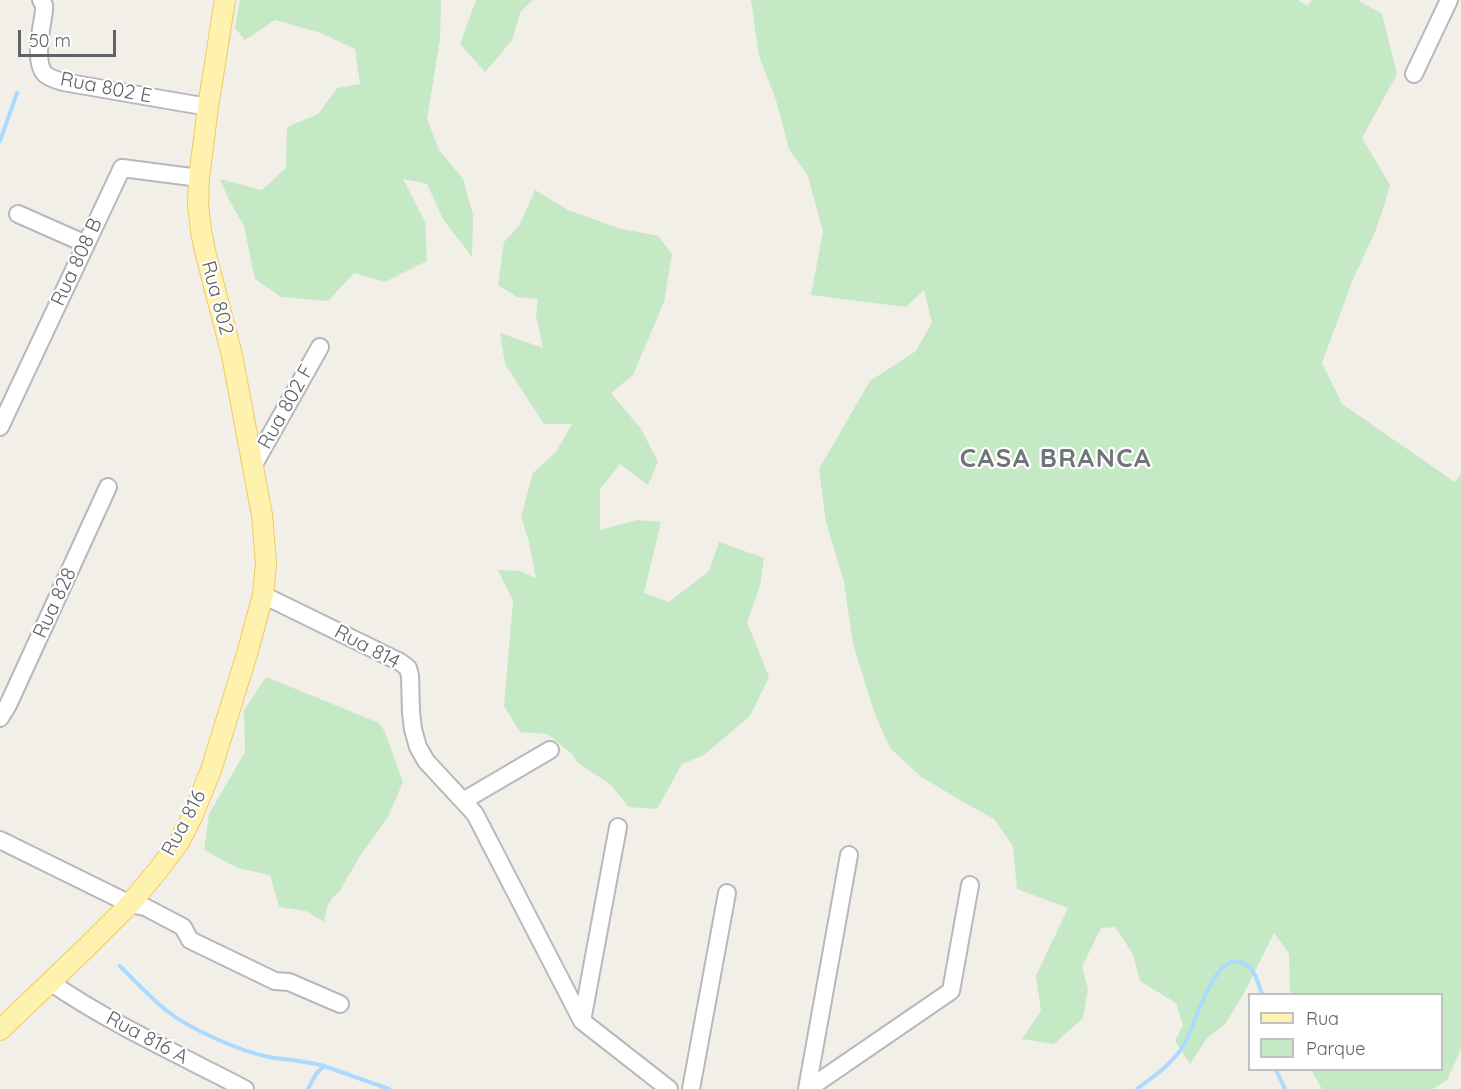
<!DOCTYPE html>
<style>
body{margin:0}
#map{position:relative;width:1461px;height:1089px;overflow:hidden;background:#f1efe8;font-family:Quicksand,sans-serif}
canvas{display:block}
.legend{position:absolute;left:1248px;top:993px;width:195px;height:78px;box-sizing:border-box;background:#fff;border:2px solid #bfc1c3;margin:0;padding:8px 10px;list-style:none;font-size:18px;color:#5f6368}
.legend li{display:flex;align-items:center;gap:12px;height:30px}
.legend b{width:30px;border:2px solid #bfc1c3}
.scale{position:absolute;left:18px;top:30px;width:98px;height:27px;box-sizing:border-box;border:3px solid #5f6368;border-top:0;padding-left:8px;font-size:18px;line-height:21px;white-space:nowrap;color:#5f6368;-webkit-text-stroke:4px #fff;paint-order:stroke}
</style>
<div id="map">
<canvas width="1461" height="1089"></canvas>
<ul class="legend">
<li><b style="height:8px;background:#fff2af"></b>Rua</li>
<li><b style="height:16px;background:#c5e8c5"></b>Parque</li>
</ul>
<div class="scale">50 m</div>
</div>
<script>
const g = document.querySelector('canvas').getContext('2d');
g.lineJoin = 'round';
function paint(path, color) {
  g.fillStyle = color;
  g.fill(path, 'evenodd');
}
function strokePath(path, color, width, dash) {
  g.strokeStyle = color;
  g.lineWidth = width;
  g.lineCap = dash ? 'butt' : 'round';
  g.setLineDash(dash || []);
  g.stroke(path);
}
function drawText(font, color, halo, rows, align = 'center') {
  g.font = font + ' Quicksand,sans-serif';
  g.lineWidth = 4.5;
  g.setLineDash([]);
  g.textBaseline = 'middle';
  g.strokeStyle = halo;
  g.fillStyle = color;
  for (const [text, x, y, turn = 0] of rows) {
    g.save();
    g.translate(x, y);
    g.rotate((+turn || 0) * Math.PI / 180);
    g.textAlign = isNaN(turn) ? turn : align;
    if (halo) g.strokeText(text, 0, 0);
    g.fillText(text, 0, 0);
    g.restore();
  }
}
const green = new Path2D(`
 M240,0H441L440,39L427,119L439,150L463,179L473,215L472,257L443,219L427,184L403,179L425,222L427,261L385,282L354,273L328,301L281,297L255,279L244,226L229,200L220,179L262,190L286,168L287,127L318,114L337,88L360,84L355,49L321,33L275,20L245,40L235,28Z
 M476,0H533L521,11L512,40L485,72L460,44Z
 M751,0H1298L1307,6L1312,0H1358L1382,14L1397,74L1362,138L1390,185L1385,203L1375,232L1353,279L1322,363L1342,404L1455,482L1461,474V1049L1447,1080L1433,1089H1322L1311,1070H1442V994H1290L1289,954L1274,933L1243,995L1225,1024L1207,1038L1190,1064L1175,1041L1183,1025L1176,1003L1140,981L1133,954L1115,927L1101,928L1082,967L1088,989L1083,1018L1054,1044L1022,1039L1041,1011L1036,976L1068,908L1017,889L1013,846L994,819L965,803L920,776L890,748L874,712L853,644L844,582L826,522L819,469L870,381L916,351L932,323L924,290L906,307L811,295L823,232L808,176L789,149L776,100L759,56Z
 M535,190L568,210L618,228L658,236L672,254L664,302L633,375L611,393L641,429L658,462L648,485L620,464L600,489V530L637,520L661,522L644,593L669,602L709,571L719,542L764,558L760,586L747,622L769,677L750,716L704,755L682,764L657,809L629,807L610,784L578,763L571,753L547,734L520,732L504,706L513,601L498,570L520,571L536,578L529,542L521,517L533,473L556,452L572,424H544L505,364L500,333L543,348L536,316L538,299L517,297L498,285L504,242L519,226Z
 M266,677L379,723L385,732L403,782L388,817L360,856L339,892L332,898L327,908L324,922L306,911L279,907L270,875L238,868L204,850L209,814L245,752L244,710Z`);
const stream = new Path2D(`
 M0,141L17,93
 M120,966C135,981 150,997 167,1011C190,1029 239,1051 269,1057C287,1060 305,1061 324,1066
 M1276,1070L1285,1089
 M308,1089L316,1074L324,1066L389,1089
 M1137,1089C1154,1076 1172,1064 1184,1045C1194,1028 1213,954 1240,962C1255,966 1257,981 1262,994`);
const minor = new Path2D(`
 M41,0L44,5V11C42,26 33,62 45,74C49,78 57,80 63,82L208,107
 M1414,74L1449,0
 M18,214L86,244
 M0,427L122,168L199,178
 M253,466L320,347
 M263,595L400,662L408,668L410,676L411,712L413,729L418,747L426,761L463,801L550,750
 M0,718L8,705L108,487
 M463,801L475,814L582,1021L669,1089
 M0,840L130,904L145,907L183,927L190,940L275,981L289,982L340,1004
 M50,982C111,1024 180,1055 245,1089
 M582,1021L618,827
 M691,1089L727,893
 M807,1089L849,855
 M808,1089L951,991L970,885`);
const major = new Path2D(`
 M0,1030L88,946L130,904L159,869L179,842L192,817L211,770L247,654L263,595L266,564L262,515L232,355L205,251L201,231L198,204L199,178L208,107L225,0`);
const streetNames = [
 ["Rua 802 E",106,88,11],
 ["Rua 808 B",77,262,-65],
 ["Rua 802",217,298,75],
 ["Rua 802 F",286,407,-61],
 ["Rua 828",55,603,-65],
 ["Rua 814",367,647,28],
 ["Rua 816",184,823,-62],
 ["Rua 816 A",147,1038,28]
];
const districtNames = [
 ["CASA BRANCA",1056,459]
];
paint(green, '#c5e8c5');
strokePath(stream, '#aadaff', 4);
strokePath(minor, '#b5b8bc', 20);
strokePath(major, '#f2c960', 22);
strokePath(minor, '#fff', 16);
strokePath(major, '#fff2af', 20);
drawText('20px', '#5f6368', '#fff', streetNames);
g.letterSpacing = '1.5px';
drawText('bold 26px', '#70757a', '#fff', districtNames);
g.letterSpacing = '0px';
</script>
